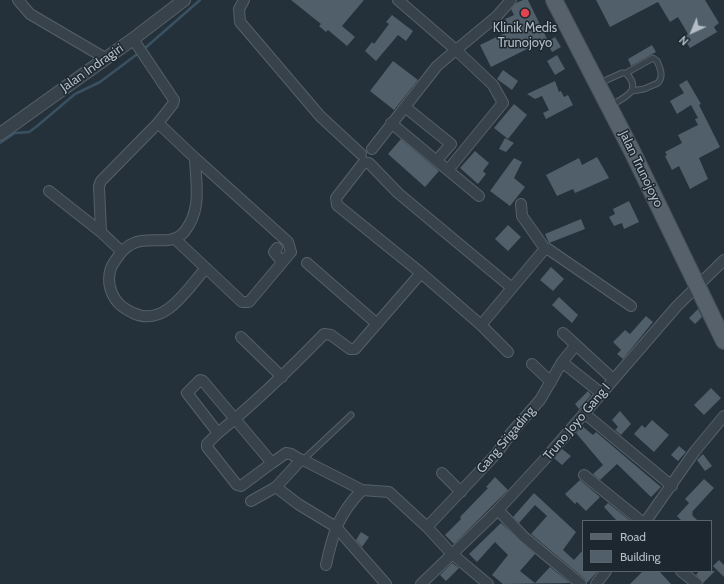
<!DOCTYPE html>
<style>
body{margin:0}
#map{position:relative;width:724px;height:584px;overflow:hidden;background:#24313a;font-family:Cabin,sans-serif}
canvas{display:block}
.legend{position:absolute;left:582px;top:520px;width:130px;height:52px;box-sizing:border-box;background:#1d272f;border:1px solid #59636b;margin:0;padding:5px 7px;list-style:none;font-size:12px;color:#b3bdc6}
.legend li{display:flex;align-items:center;gap:8px;height:20px}
.legend b{width:20px;border:1px solid #59636b}
.north{position:absolute;left:672px;top:12px;width:40px;height:40px;-webkit-text-stroke:3px #1d272f;paint-order:stroke;rotate:224deg;font-size:11px;font-weight:700;line-height:16px;text-align:center;color:#b3bdc6}
.north::after{content:'';display:block;margin:auto;width:14px;height:18px;background:#b3bdc6;clip-path:polygon(50% 0,100% 100%,50% 72%,0 100%)}
</style>
<div id="map">
<canvas width="724" height="584"></canvas>
<ul class="legend">
<li><b style="height:5px;background:#56616b"></b>Road</li>
<li><b style="height:11px;background:#515f6a"></b>Building</li>
</ul>
<div class="north">N</div>
</div>
<script>
const g = document.querySelector('canvas').getContext('2d');
g.lineJoin = 'round';
function strokePath(path, color, width, dash) {
  g.strokeStyle = color;
  g.lineWidth = width;
  g.lineCap = dash ? 'butt' : 'round';
  g.setLineDash(dash || []);
  g.stroke(path);
}
function paint(path, color) {
  g.fillStyle = color;
  g.fill(path, 'evenodd');
}
function drawText(font, color, halo, rows, align = 'center') {
  g.font = font + ' Cabin,sans-serif';
  g.lineWidth = 3;
  g.setLineDash([]);
  g.textBaseline = 'middle';
  g.strokeStyle = halo;
  g.fillStyle = color;
  for (const [text, x, y, turn = 0] of rows) {
    g.save();
    g.translate(x, y);
    g.rotate((+turn || 0) * Math.PI / 180);
    g.textAlign = isNaN(turn) ? turn : align;
    if (halo) g.strokeText(text, 0, 0);
    g.fillText(text, 0, 0);
    g.restore();
  }
}
const stream = new Path2D(`
 M144,49L200,0
 M0,143L15,133L29,132L36,127L75,94L100,82L140,52`);
const building = new Path2D(`
 M291,0H364L342,26L355,37L347,46L328,30L326,32L319,26L321,24Z
 M523,0H528L547,39L491,67L480,45L511,30L505,19L514,15L511,9L516,3Z
 M596,0H705L719,23L714,27L717,32L690,48L683,37L688,34L678,17L670,22L658,2L610,27Z
 M392,15L413,31L406,41L398,35L376,61L365,51L372,42L374,44L389,24L386,22Z
 M555,37L561,47L552,52L547,42Z
 M652,45L656,52L631,66L628,59Z
 M557,55L565,69L555,75L547,61Z
 M393,61L418,80L394,110L370,91Z
 M503,70L518,81L512,90L497,79Z
 M687,80L701,104L699,105L720,147L699,158L708,179L690,189L679,166L672,170L665,156L667,155L665,152L682,143L678,135L698,125L695,119L698,118L691,105L677,114L670,101L684,93L679,85Z
 M555,81L559,92L561,91L564,97L568,95L573,105L546,119L543,113L549,110L542,96L535,99L527,94Z
 M514,104L527,115L508,139L494,128Z
 M505,138L514,143L506,152L499,149Z
 M401,139L439,171L425,187L388,154Z
 M475,151L489,163L483,171L486,174L478,184L460,168Z
 M597,157L609,178L575,193L573,189L557,196L546,175L579,158L582,165Z
 M514,158L522,162L514,178L525,187L510,206L490,191Z
 M629,201L639,222L624,229L622,223L614,226L609,217L615,214L613,209Z
 M581,219L585,229L549,243L545,234Z
 M508,225L521,237L508,251L495,239Z
 M551,267L564,279L553,291L540,280Z
 M559,297L578,315L572,323L552,305Z
 M698,309L702,317L695,324L689,318Z
 M646,316L653,322L623,359L617,354L621,350L613,342L625,330L630,334Z
 M711,388L721,398L704,415L694,405Z
 M588,391L591,395L579,409L575,404Z
 M620,411L631,424L621,435L615,430L618,427L612,420Z
 M652,420L669,435L654,452L634,434L642,425L645,428Z
 M582,426L593,435L596,432L661,487L651,497L617,464L600,480L593,474L603,465L576,433Z
 M679,446L686,452L678,461L671,455Z
 M562,449L571,456L562,465L554,458Z
 M703,454L712,466L705,471L697,460Z
 M495,477L508,490L454,544L445,535L461,519L460,517L488,488L486,487Z
 M704,479L714,488L692,512L693,513L692,515L698,521H682L677,516L689,503L685,499Z
 M580,480L600,497L586,511L577,502L575,504L565,494Z
 M534,493L576,532L563,550L574,560L583,550V571H598L587,583L585,579L531,534L547,516L535,505L519,523L513,517Z
 M608,503L628,519L630,521H617L604,507Z
 M501,523L535,554L520,571L535,583L550,567L570,583L503,584L492,575L508,555L495,542L477,562L469,554Z
 M361,532L369,537L362,547L356,540Z
 M719,560L724,565V577L713,566Z
 M452,563L459,568L446,581L440,575Z
 M643,571H659L671,584H630Z
 M699,571H715L703,583L696,575Z`);
const service = new Path2D(`
 M626,73L653,58L657,61C660,68 664,76 658,83L644,89L632,91
 M600,83L622,73H626C643,91 625,97 610,106
 M303,460L351,415`);
const minor = new Path2D(`
 M18,0L30,14L105,58
 M244,0L239,9L240,22L320,116L361,154
 M405,107L451,144L437,160
 M158,123L195,158L288,242L291,252L249,302H242L175,239
 M391,123L479,196
 M372,149L437,66L456,50L398,0
 M195,158C196,185 202,209 185,231C173,247 150,236 134,243C124,247 119,255 113,264C108,272 108,285 112,293C116,303 123,308 133,313C165,328 187,289 206,268
 M369,163L398,193L512,288
 M448,170L503,103L493,85L456,50L497,16L511,0
 M49,191L101,232
 M521,204L522,216L546,250
 M277,248L274,252L282,262
 M121,251L101,232L99,186L101,181L158,123L173,104L174,100L133,39
 M307,263L376,323
 M421,273L481,325L543,251L548,249L631,306
 M481,325L508,352
 M563,333L613,379
 M241,337L282,377
 M562,362L601,393
 M532,364L551,382
 M200,380L203,381L272,463L241,486L237,485L207,447V444L218,433L187,393Z
 M584,413L672,486
 M218,433C256,402 290,369 324,334L331,335L350,349H355L421,273L337,205L336,198L364,162
 M272,463L286,453L291,454L301,460
 M442,473L461,492
 M584,475L641,521
 M276,487L298,504L336,527L386,584
 M251,501L276,487L299,462L303,460L362,490L389,492L427,527L451,553L488,584
 M498,510L524,537L581,584
 M646,521L695,451L724,416
 M427,527L497,453L511,433L540,400L562,362L576,345
 M326,565C333,533 338,515 362,490
 M681,571L697,584
 M421,584L498,510L544,460L677,306L724,260
 M596,584L606,571`);
const tertiary = new Path2D(`
 M0,134L133,39L184,0`);
const primary = new Path2D(`
 M554,0L632,151L724,341`);
const markers = [
 [525,13,5,"#e0444e"]
];
const poiNames = [
 ["Klinik Medis",525,28],
 ["Trunojoyo",525,43]
];
const streetNames = [
 ["Jalan Indragiri",92,68,-35],
 ["Jalan Trunojoyo",641,169,64],
 ["Truno Joyo Gang I",577,422,-50],
 ["Gang Srigading",506,440,-50]
];
strokePath(stream, '#3a5162', 2.5);
paint(building, '#515f6a');
strokePath(service, '#566068', 7);
strokePath(minor, '#566068', 12);
strokePath(tertiary, '#566068', 14);
strokePath(primary, '#444e56', 18);
strokePath(service, '#38424b', 5);
strokePath(minor, '#38424b', 10);
strokePath(tertiary, '#38424b', 12);
strokePath(primary, '#56616b', 16);
for (const [x, y, r, color] of markers) {
  const dot = new Path2D();
  dot.arc(x, y, r, 0, 2 * Math.PI);
  g.fillStyle = color;
  g.fill(dot);
  strokePath(dot, '#1d272f', 1.5);
}
drawText('13px', '#b3bdc6', '#1d272f', poiNames);
drawText('13px', '#b3bdc6', '#1d272f', streetNames);
</script>
